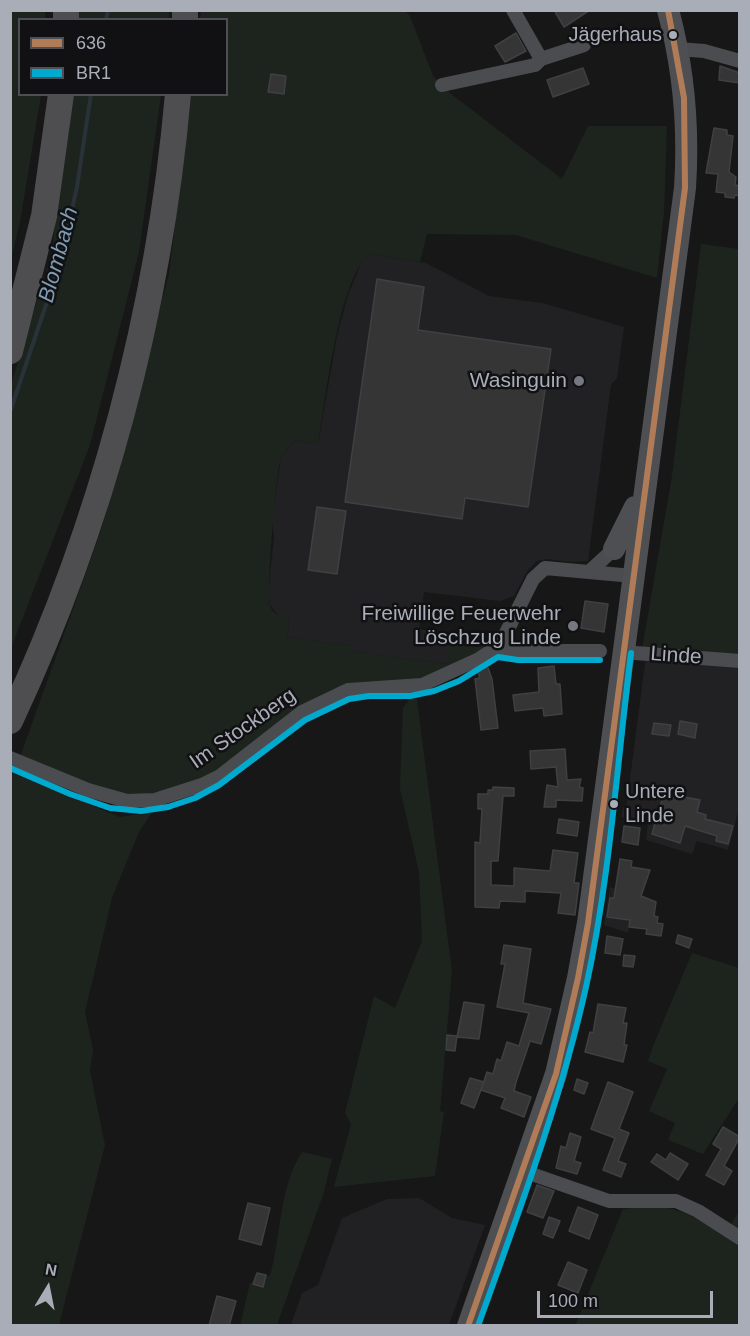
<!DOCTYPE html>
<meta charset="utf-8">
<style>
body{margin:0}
#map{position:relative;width:750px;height:1336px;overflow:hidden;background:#171717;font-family:Helvetica,sans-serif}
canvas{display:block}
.frame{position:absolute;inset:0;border:12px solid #a8adb8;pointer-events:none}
.legend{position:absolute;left:18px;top:18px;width:210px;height:78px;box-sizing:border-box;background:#111113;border:2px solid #4d4f55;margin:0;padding:8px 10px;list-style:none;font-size:18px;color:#a8adb8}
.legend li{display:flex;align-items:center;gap:12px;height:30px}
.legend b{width:30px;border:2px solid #4d4f55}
.north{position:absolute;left:18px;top:1258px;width:60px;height:60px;-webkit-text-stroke:4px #111113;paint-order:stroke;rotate:10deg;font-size:16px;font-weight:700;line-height:24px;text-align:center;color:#a8adb8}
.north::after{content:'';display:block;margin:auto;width:21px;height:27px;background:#a8adb8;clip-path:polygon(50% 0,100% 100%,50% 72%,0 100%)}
.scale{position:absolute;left:537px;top:1291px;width:176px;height:27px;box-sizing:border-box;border:3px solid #a8adb8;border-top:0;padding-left:8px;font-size:18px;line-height:21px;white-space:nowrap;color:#a8adb8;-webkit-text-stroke:4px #111113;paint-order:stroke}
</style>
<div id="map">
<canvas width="750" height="1336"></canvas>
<div class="frame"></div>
<ul class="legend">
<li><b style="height:8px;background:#b07c57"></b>636</li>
<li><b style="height:8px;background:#00a9ce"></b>BR1</li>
</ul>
<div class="north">N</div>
<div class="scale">100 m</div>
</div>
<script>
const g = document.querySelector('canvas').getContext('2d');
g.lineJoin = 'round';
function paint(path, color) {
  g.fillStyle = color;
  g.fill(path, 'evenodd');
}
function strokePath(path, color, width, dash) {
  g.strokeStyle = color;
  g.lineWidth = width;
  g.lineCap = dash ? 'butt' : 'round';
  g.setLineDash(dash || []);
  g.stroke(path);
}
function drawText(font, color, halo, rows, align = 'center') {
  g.font = font + ' Helvetica,sans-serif';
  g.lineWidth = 5;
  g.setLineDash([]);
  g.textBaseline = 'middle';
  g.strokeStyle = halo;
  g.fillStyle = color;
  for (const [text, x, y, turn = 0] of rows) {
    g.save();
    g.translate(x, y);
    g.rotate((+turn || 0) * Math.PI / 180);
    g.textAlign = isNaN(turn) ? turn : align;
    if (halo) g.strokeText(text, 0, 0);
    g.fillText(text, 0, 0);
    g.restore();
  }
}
const built = new Path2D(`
 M368,254L426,263L489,296L543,303L624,327L617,378L611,385L588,561L572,562L546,559L537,561L528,570L514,596L500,601L424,592L419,629L453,635L449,661L445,664L350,651V646L287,637L290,617L278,615L270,605L268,593L274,537L272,521L281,457L296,440L318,444L337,336L348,295L362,261Z
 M646,656L739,667V808L728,850L697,841L692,854L646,840L648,821L621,817L623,807L626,809Z
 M610,887L634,895L628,933L604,925Z
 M419,1198L452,1218L485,1225L449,1325H291L302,1293L318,1285L342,1218L387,1199Z`);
const green = new Path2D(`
 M11,10L45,11V19L20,20V94L41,95L20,222L11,260Z
 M76,11H169V19L76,20Z
 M201,11H405L410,16L433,76L450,93L562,179L588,126H667L664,212L657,278L516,235L427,234L420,262L368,254C337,287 326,398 318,444L296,440C292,445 284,452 281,458C276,471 266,593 270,605C271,610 274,613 278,615L290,617L287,637L351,646V651L445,664L449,661L451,643L478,647L479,638L485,641V649L417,681L360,682L195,783L150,794L130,795L107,792L20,757L101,531L169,274L191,95L226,94V20L200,19Z
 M69,95H161L139,252L90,445L11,648V384L52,252Z
 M701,244L739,249L738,659L642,649L672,476Z
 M416,692L452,972L440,1111L444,1112L435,1176L334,1187L351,1124L345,1113L374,996L395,1008L422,941L419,872L400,789L403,708Z
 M13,773L120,817L152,812L138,834L112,898L85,1012L93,1050L90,1071L105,1145L59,1325H11L10,777Z
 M692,953L739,968V1098L703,1154L668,1140L675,1123L649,1111L667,1069L648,1061L653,1046Z
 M302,1152L332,1159L323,1195L277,1325L240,1326L250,1283H254L257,1273L270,1276C281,1237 279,1187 302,1152Z
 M652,1206C680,1207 700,1220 723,1235L739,1212V1325L575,1326L623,1209Z`);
const stream = new Path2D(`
 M106,20L108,10
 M10,412L59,266L77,187L91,94`);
const building = new Path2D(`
 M554,10H590L564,27Z
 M516,33L526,51L505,62L495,46Z
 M720,66L740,73V83L719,80Z
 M583,68L589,84L553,97L547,80Z
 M271,74L286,76L284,94L268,92Z
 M714,128L727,130V135L733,136L729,172L736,177L735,185L740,186V196L735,195L734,198L725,197V193L716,192L718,174L706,173Z
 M377,279L424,287L418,330L551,349L528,507L465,498L462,519L345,502Z
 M317,507L346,511L337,574L308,570Z
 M585,601L608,604L604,632L581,628Z
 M487,665L492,679L498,728L481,730L475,679L480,678L477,670Z
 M554,666L556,684H560L562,714L544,716L543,708L515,711L513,695L539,692L538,668Z
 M680,721L697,724L695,738L678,734Z
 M654,723L671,725L669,736L652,734Z
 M565,749L567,780L581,779L579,787L583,788L582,801L556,800V807H544L547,785L558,787L556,767L531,769L530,751Z
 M493,787L514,788V796H503L498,861H491V885L514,886V868L550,871L553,850L578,853L574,883H579L575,915L558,913L561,893L525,891V902L500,901L499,908L475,907V842L480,843L482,809H478V794H488V790H493Z
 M664,793L700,800L697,812L706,815L705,819L733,826L728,844L716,841L717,836L685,826L680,843L652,834Z
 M559,819L579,822L577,836L557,833Z
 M624,826L640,828L638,845L622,842Z
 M620,859L632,861L631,867L650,870L641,896L656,902L654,916L658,917L657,923L663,924L661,936L646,934L647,929L629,927L630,920L607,917L610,898H614Z
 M678,935L692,939L689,948L676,943Z
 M607,936L623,939L620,955L605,953Z
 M504,945L531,949L523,1003L551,1009L541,1044L530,1041L516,1082L514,1091L531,1097L524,1117L501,1108L505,1098L481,1090L487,1072L493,1074L497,1059L501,1061L507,1042L519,1046L529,1013L497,1007L505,964H501Z
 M624,955L635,956L633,967L623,966Z
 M464,1002L484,1005L479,1039L457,1037Z
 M598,1004L626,1008L623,1023H627L624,1045H627L623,1062L585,1052L590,1032L593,1033Z
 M447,1035L457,1036L455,1051L446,1050Z
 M470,1078L484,1082L474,1108L461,1103Z
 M577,1079L588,1083L584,1094L574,1090Z
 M608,1082L633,1092L619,1129L629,1133L618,1161L626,1164L621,1177L603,1170L615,1138L591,1129Z
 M723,1127L740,1137L724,1166L732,1171L724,1185L706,1175L721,1149L713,1144Z
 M570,1133L581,1137L574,1161L581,1163L577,1174L556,1168L561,1146L566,1148Z
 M670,1153L688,1164L678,1180L651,1162L657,1154L666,1160Z
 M537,1185L554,1191L543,1218L527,1212Z
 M248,1203L270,1208L261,1245L239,1239Z
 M578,1207L598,1215L589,1239L569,1231Z
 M549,1217L560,1221L553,1238L543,1234Z
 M568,1262L587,1270L578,1293L558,1285Z
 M257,1273L266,1275L263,1287L253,1284Z
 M217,1296L236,1301L229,1326H209Z`);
const minor = new Path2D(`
 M513,10L541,59
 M678,49L704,51L740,61
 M442,85L535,65L541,59L584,45
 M590,571L614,549
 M496,648L518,651H600
 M622,652L740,661
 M10,758L88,790L127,801L155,800L202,785L220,776L302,712L348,690L422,685L479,659L496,648L504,637L533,579L545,568L633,576
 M523,1171L609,1201H676L698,1211L740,1238`);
const primary = new Path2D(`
 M614,549L635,507
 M468,1326L556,1074L578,978L588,923L685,188C689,127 684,69 668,10`);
const motorway = new Path2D(`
 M66,20V10
 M185,20V10
 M10,351L44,216L61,94
 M10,721C102,525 159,310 178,94`);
const bus1 = new Path2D(`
 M468,1326L556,1074L578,978L588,923L685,188L684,98L668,10`);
const bus2 = new Path2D(`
 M10,768L70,794L110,808L141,811L168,807L195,798L219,785L305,720L349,699L369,696H410L434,691L459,681L498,657L518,660H600
 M478,1326C518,1214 560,1103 586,987C610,878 617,764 631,653`);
const markers = [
 [673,35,5,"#a8adb8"],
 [579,381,6,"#757880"],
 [573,626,6,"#757880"],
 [614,804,5,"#a8adb8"]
];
const busNames = [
 ["Jägerhaus",662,35],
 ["Untere",625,792,"left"],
 ["Linde",625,816,"left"]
];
const poiNames = [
 ["Wasinguin",567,381],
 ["Freiwillige Feuerwehr",561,614],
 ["Löschzug Linde",561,638]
];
const streetNames = [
 ["Linde",676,656,4],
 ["Im Stockberg",243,729,-35]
];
const waterNames = [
 ["Blombach",59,255,-75]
];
paint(built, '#212123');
paint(green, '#1d241e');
strokePath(stream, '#2a3239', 4);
paint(building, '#353536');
strokePath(building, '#3f4043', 1.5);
strokePath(minor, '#4b4c50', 14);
strokePath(primary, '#4d4f52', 22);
strokePath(motorway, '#4e4e51', 26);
strokePath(bus1, '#b07c57', 6);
strokePath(bus2, '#00a9ce', 6);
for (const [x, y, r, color] of markers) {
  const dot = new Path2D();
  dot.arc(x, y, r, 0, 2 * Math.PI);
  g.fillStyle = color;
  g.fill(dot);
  strokePath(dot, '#111113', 2);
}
drawText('20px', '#a8adb8', '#111113', busNames, 'right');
drawText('21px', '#a8adb8', '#111113', poiNames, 'right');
drawText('21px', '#a8adb8', '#111113', streetNames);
drawText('italic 22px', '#7f9bb3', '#111113', waterNames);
</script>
